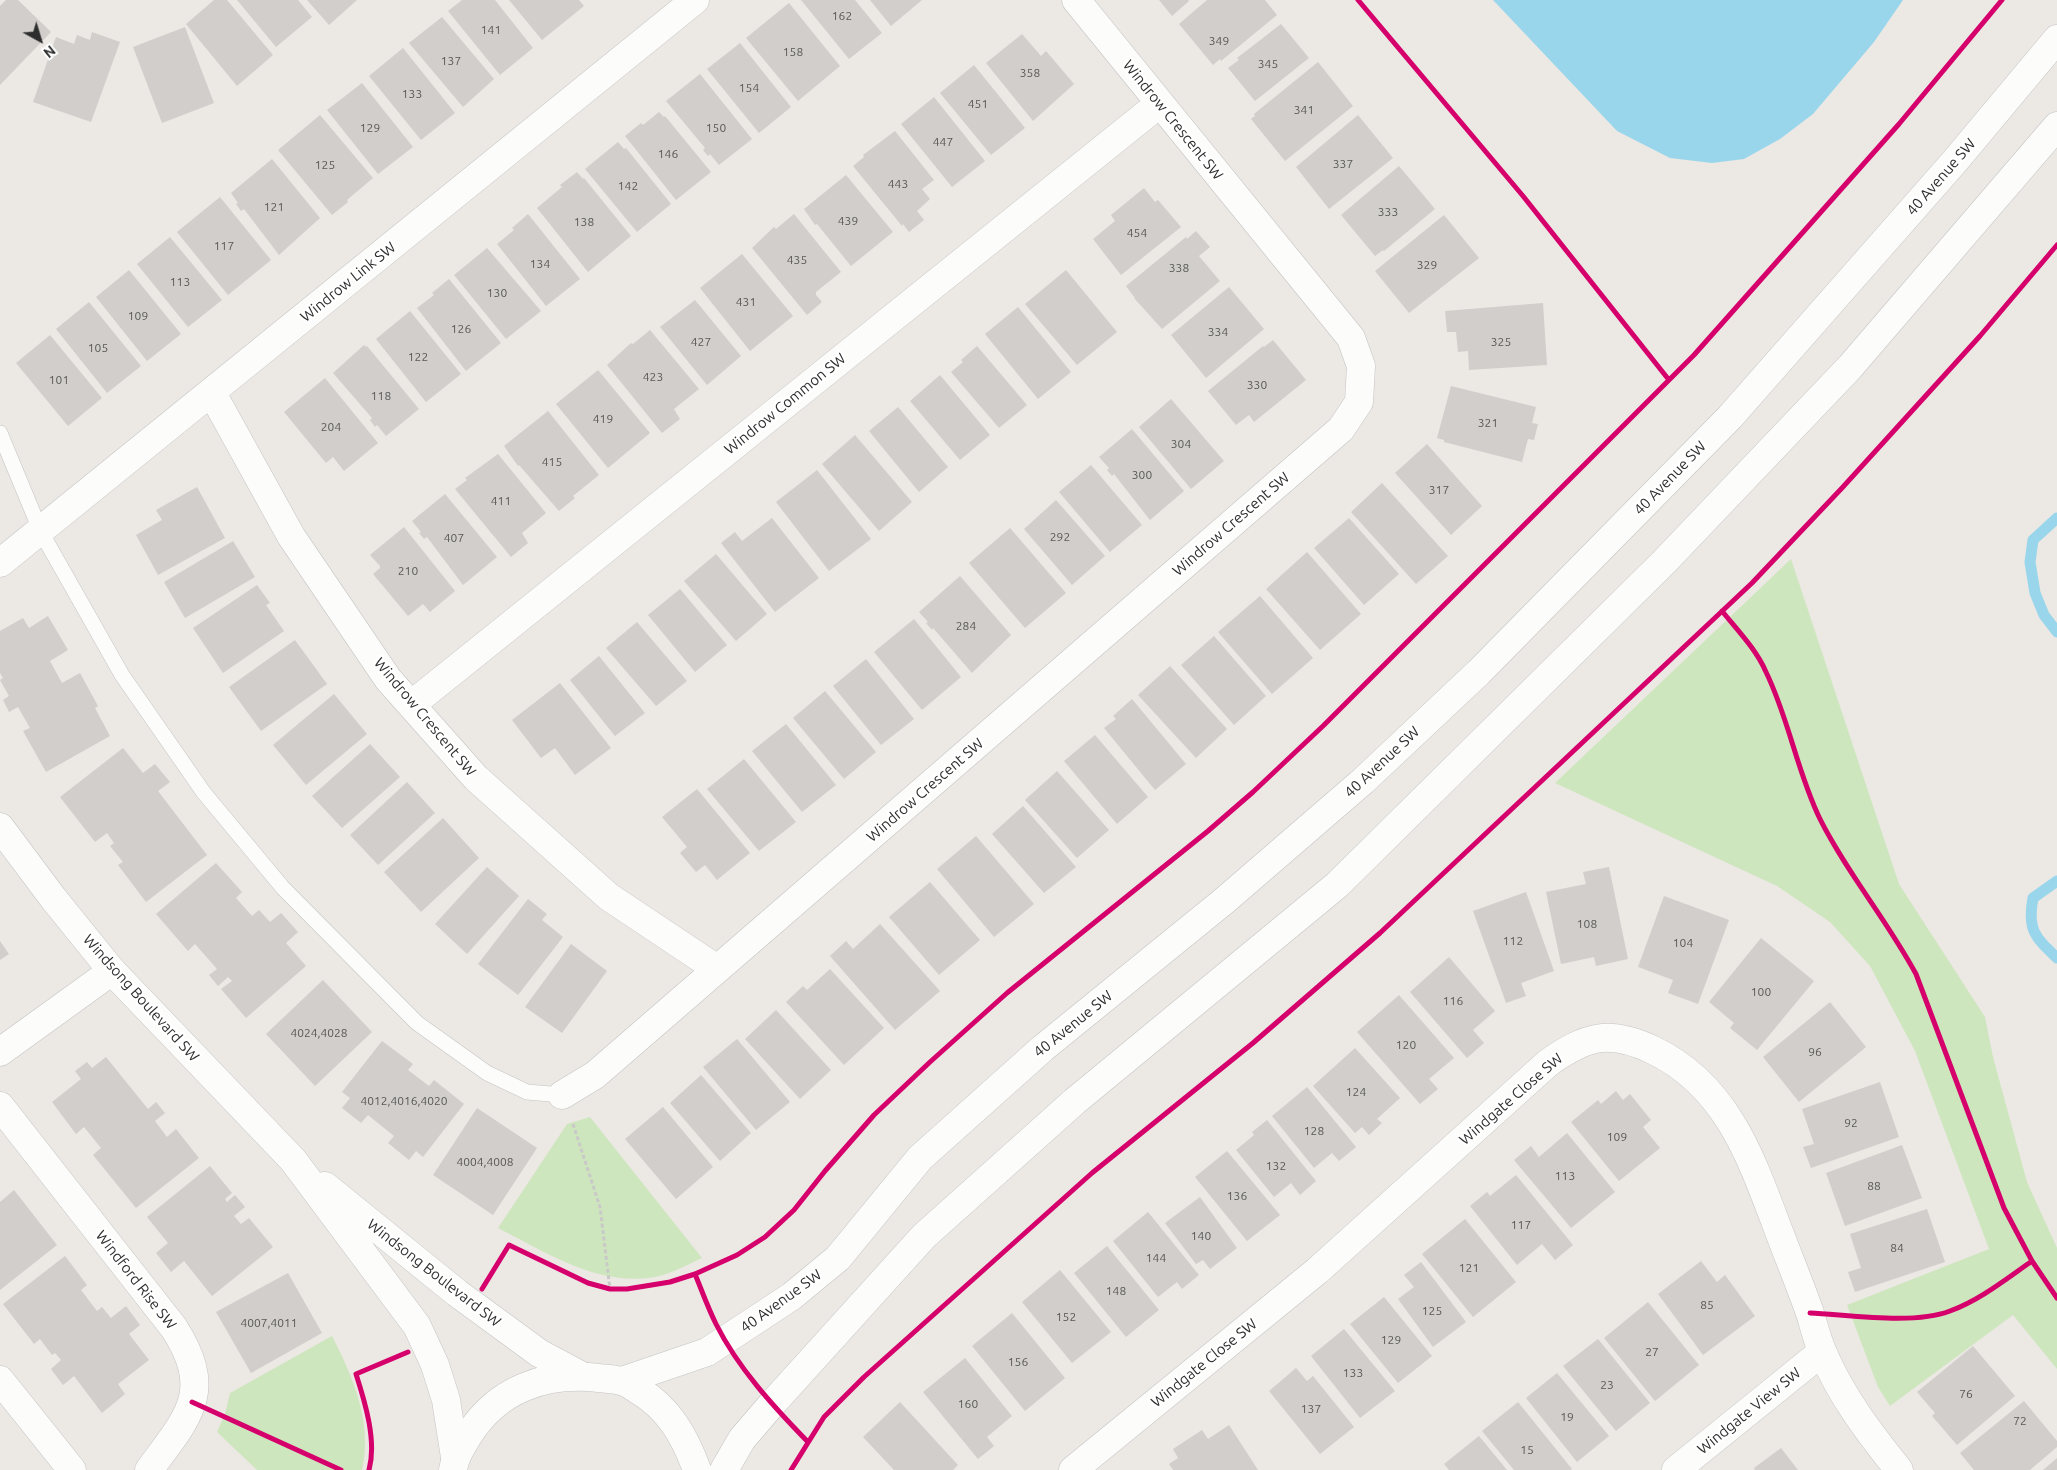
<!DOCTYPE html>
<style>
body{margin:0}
#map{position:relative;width:2057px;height:1470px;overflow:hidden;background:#ece8e4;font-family:Ubuntu,sans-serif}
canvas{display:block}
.north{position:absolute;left:15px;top:15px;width:50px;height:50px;-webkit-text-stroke:4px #fff;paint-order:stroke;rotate:141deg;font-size:14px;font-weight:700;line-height:20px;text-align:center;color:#2e2e2e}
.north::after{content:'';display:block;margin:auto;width:18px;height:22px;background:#2e2e2e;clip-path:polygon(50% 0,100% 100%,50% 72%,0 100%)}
</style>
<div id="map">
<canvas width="2057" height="1470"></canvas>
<div class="north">N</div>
</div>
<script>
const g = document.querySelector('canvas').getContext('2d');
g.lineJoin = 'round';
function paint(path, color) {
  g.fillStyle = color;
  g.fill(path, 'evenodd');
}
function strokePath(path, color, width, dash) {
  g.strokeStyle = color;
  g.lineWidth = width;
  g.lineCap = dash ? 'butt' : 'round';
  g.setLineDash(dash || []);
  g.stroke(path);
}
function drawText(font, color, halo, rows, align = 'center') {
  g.font = font + ' Ubuntu,sans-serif';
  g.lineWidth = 5;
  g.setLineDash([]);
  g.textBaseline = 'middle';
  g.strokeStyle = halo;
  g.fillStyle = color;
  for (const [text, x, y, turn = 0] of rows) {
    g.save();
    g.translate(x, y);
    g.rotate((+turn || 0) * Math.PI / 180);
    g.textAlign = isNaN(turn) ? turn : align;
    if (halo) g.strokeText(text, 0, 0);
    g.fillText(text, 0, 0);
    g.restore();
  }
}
const green = new Path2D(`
 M1791,559L1899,884L1985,1017L1993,1057L2027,1182L2057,1248V1369L2013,1315L1890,1406L1878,1387L1847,1305L1989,1249L1915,1051L1870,966L1830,922L1777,886L1555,783Z
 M590,1117L702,1258C685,1266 667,1276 648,1278C594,1284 545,1252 498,1228L567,1124Z
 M332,1336C353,1377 373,1423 362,1470H257L217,1432L225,1414L230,1393Z`);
const water = new Path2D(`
 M1493,0H1903L1874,42L1813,114L1780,139L1744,159L1712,163L1670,158L1617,131Z`);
const stream = new Path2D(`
 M2057,518L2033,540L2030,562L2035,593L2044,615L2057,632
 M2057,881L2033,898C2027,930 2035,937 2057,958`);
const building = new Path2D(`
 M6,0H18L51,32L0,85V6Z
 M214,0H227L273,55L237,86L186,24Z
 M237,0H298L312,17L276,47Z
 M307,0H357L329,25Z
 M462,0H495L533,48L500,75L448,11Z
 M509,0H579L584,6L542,40Z
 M801,0H855L882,33L849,59Z
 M870,0H922L891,26Z
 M1159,0H1188L1189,1L1172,16Z
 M1207,0H1265L1277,15L1221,61L1220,59L1213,65L1179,24Z
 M789,3L840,66L798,101L746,38Z
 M442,17L494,79L463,107L409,43Z
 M1281,24L1309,58L1255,101L1228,68L1239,60L1237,58Z
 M185,27L214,103L162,123L133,47Z
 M92,32L120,42L91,122L33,102L56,37L74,44L77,35L90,40Z
 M1022,34L1041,56L1046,51L1074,84L1033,121L986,63Z
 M740,43L791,107L759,133L707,69Z
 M403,48L455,113L421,140L369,76Z
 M1318,62L1353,106L1285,161L1251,119L1255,116L1254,114Z
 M974,65L1025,128L991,155L940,93Z
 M700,74L752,139L719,165L710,154L708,156L703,150L705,148L666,101Z
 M362,83L413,147L378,174L327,110Z
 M934,97L985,161L952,187L901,124Z
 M659,112L664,117L665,116L711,172L676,200L625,136L641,123L643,125Z
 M320,115L373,178L347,200L348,202L332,215L278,150Z
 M1358,115L1393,158L1329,209L1296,167Z
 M895,131L934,180L922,189L930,199L917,211L924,220L909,232L903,224L902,226L853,166L864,157L863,155Z
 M618,142L624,149L626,148L671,204L637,232L585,169Z
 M272,159L320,218L279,255L244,209L241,211L236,204L238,203L231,193Z
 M1399,166L1435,209L1384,251L1383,250L1375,256L1341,215Z
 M577,172L583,179L584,178L631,236L588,272L537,208L562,187L560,185Z
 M846,175L893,232L851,266L817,224L815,225L804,209Z
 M1144,188L1155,202L1158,200L1181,227L1121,275L1093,239L1115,221L1111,215Z
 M220,197L271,260L228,295L177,232Z
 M528,214L580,279L546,306L497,244L514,230L512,228Z
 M794,214L841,272L816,292V295L822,302L807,315L752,248L774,227L776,229Z
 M1444,215L1479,258L1409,313L1375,271Z
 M1196,231L1210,247L1199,256L1220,281L1162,329L1134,298H1135L1126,286L1186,237L1187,239Z
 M170,237L222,300L188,327L137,264Z
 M487,248L541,311L506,339L454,275Z
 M742,254L793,316L750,351L700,288Z
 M129,270L181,334L147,361L96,297Z
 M1066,270L1117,332L1077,365L1025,304Z
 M449,279L501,343L466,371L417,308L434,295L432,293Z
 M1229,287L1264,329L1206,378L1171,335Z
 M695,300L741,356L707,385L660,327Z
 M89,302L141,366L107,393L56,329Z
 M1543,303L1547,365L1469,370L1468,351L1458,352L1456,332H1447L1445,311Z
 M1018,307L1071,372L1038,399L985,334Z
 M410,311L461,374L426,402L376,339Z
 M650,330L699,389L674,409L680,419L662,433L607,365L631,343L633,344Z
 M50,335L102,398L68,426L16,363Z
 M1273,340L1306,380L1254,422L1249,415L1236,425L1208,391L1263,346L1264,347Z
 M364,345L366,347L367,346L419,409L386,436L377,425L375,427L370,420L372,418L333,373Z
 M977,346L1027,405L999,428L951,372L963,362L961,360Z
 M598,370L650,433L608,468L556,404Z
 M940,375L990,435L960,460L910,401Z
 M325,378L378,443L344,471L333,457L326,463L284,412Z
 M1451,386L1536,407L1532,423L1538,424L1534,440L1528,439L1522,462L1444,442V440L1437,438Z
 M1171,399L1224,461L1191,489L1139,427Z
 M898,407L948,467L919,492L869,431Z
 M548,411L599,475L573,496L575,498L559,511L519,465L518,466L504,446Z
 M1132,429L1184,491L1150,520L1114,474L1112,476L1107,470L1109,468L1099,457Z
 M855,435L912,502L879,531L822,464Z
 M1427,444L1482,506L1451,535L1395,473Z
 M498,454L546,513L522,533L528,543L511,557L455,489L467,480L465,478Z
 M1091,465L1142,525L1110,552L1059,492Z
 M817,470L871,539L829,571L776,502Z
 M1382,483L1448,556L1416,584L1351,512Z
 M197,487L225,538L158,575L136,535L162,520L156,510Z
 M445,494L497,557L463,585L427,537L424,539L419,533L421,532L412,521Z
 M1056,500L1105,556L1072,585L1024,529Z
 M772,518L819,578L775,612L721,543L735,532L742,541Z
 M1349,518L1399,574L1364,605L1314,548Z
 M404,527L455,591L430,612L423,604L408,616L373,574L380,568V566L370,555Z
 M1010,528L1066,593L1025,628L969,563Z
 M233,541L255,577L185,618L164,582Z
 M1307,552L1361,614L1320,650L1266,589Z
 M716,554L767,614L736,641L684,581Z
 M960,576L1011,635L972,673L933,628L932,630L926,623L928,622L919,612Z
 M257,585L270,603L266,605L284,631L223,673L193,628Z
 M680,589L727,645L695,672L648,615Z
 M1260,596L1313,658L1272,694L1218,632Z
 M48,616L68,650L50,661L62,683L80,673L98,706L95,708L110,736L46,772L23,731L30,728L18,707L9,712L3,700L9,696L0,680L3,678L0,673V631L23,618L29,628Z
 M914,619L961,677L922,710L874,652Z
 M637,622L687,681L656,706L606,648Z
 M1214,636L1266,696L1234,725L1181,665Z
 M295,640L327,684L261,731L229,687Z
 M599,656L645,713L615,736L570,680Z
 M866,659L914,719L881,745L833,686Z
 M1170,666L1227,729L1196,758L1138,695Z
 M560,683L611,748L575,775L555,748L541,758L512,720Z
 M825,691L876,752L844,779L793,718Z
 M334,694L367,734L306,785L273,745Z
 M1132,699L1186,764L1155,790L1104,728L1116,719L1113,716Z
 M786,724L836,785L802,812L752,751Z
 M1095,735L1148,797L1117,824L1064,761Z
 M370,744L400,777L342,828L312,796Z
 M123,748L143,773L155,764L170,782L158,791L207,855L146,902L118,865L123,862L110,846L114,843L107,833L95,842L60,797Z
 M744,759L796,822L759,851L707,789Z
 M1057,771L1109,830L1077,858L1025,800Z
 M407,782L435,813L378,865L350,835Z
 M697,789L750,853L717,880L705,865L696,872L680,853L687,847L662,817Z
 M1023,806L1076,867L1044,893L992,834Z
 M443,818L479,858L421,912L384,872Z
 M976,836L1034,904L994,937L937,869Z
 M216,863L242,892L236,898L252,916L259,910L270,922L281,913L298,932L286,943L306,966L246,1018L221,989L232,981L228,977L218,986L209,975L217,969L195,944L188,951L156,914Z
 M487,867L519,896L467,954L435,924Z
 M1609,867L1628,959L1596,966L1594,957L1561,964L1546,892L1586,884L1583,872Z
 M930,882L980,940L939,975L889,917Z
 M1526,892L1554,971L1521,983L1526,996L1506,1003L1473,911Z
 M1664,896L1729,920L1698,1004L1668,993L1673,980L1638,967Z
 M528,899L547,914L542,920L563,937L518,995L478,964Z
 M880,924L940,991L895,1030L830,956L846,941L853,949Z
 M1761,938L1814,981L1757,1050L1730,1028L1734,1023L1709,1002Z
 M0,941L9,954L0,960Z
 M571,944L607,971L562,1033L525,1007Z
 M1449,957L1495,1011L1473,1030L1484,1043L1467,1058L1410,992Z
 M830,969L884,1028L844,1065L786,1002L803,986L807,990Z
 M323,980L372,1032L315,1086L266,1034Z
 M1399,995L1454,1058L1429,1079L1438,1089L1420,1104L1357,1032Z
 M1830,1002L1866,1047L1799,1102L1763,1057Z
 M776,1010L831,1070L800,1099L745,1039Z
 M737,1039L790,1102L756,1130L703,1067Z
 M382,1041L413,1064L408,1070L429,1086L434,1080L464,1104L423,1157L416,1151L409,1160L388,1143L394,1136L368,1115L361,1123L342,1108L350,1098L342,1092Z
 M1355,1048L1400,1098L1377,1119L1382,1123L1369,1135L1362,1127L1355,1133L1313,1086Z
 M106,1057L148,1109L156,1102L165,1113L155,1121L167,1137L176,1129L199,1158L136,1208L93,1155L101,1148L84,1127L76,1134L52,1102L81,1079L75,1071L87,1062L92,1068Z
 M701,1075L751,1133L720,1161L670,1103Z
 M1880,1082L1899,1137L1811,1168L1803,1147L1814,1144L1802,1109Z
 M1307,1087L1356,1147L1339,1161L1332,1153L1314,1168L1272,1116Z
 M1616,1091L1623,1100L1630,1094L1651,1120L1643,1127L1660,1148L1619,1181L1571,1122L1598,1100L1601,1104Z
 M663,1107L713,1167L676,1199L625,1139Z
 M477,1108L537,1148L493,1215L433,1175Z
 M1267,1120L1316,1181L1300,1195L1291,1183L1274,1197L1236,1150L1254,1135L1252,1132Z
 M1567,1133L1615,1192L1571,1228L1514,1160L1531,1146L1539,1157Z
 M1902,1145L1922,1198L1845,1226L1826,1173Z
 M1227,1151L1280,1215L1247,1241L1195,1177Z
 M210,1166L232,1193L225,1199L227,1202L235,1195L245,1207L234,1216L241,1224L249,1218L273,1247L212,1296L184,1261L171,1272L156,1253L168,1243L147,1217Z
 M1516,1175L1573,1245L1555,1260L1542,1244L1517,1265L1470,1206L1487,1192L1490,1196Z
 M14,1190L57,1245L0,1290V1202Z
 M1200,1197L1237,1248L1210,1269L1203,1260L1196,1264L1165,1223Z
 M1927,1209L1945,1262L1855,1292L1848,1272L1861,1268L1850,1234Z
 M1148,1212L1199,1275L1182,1289L1177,1282L1158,1297L1113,1241Z
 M1465,1219L1516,1282L1473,1317L1422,1254Z
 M1107,1246L1159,1310L1126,1337L1074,1273Z
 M65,1256L87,1285L81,1290L97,1311L102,1307L111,1318L126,1306L140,1325L129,1334L149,1360L118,1384L125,1394L102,1413L74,1376L63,1385L51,1369L61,1360L55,1353L52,1355L40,1339L34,1344L3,1304Z
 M1701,1261L1717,1282L1725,1275L1755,1316L1703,1355L1658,1294Z
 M1421,1262L1466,1322L1433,1347L1398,1299L1414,1287L1404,1275Z
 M1060,1270L1111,1332L1072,1363L1022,1302Z
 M288,1273L322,1333L251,1373L216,1312Z
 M1384,1297L1432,1356L1398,1383L1350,1324Z
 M1648,1302L1699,1365L1655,1401L1604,1338Z
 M1012,1313L1065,1378L1025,1411L972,1346Z
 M1344,1329L1395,1391L1360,1418L1311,1356Z
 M1598,1339L1650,1403L1616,1431L1563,1366Z
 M1973,1346L2015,1396L1957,1445L1932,1416L1935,1413L1917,1392Z
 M965,1358L1012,1416L987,1437L994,1446L978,1459L923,1392Z
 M1296,1368L1307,1381L1313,1376L1354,1427L1320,1454L1269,1391Z
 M1557,1373L1609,1436L1577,1462L1526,1398Z
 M2024,1401L2057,1441V1447L2030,1470H1974L1960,1453Z
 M900,1402L958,1465L953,1470H894L863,1437Z
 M1518,1402L1572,1469L1570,1470H1514L1482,1431Z
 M1229,1425L1258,1470H1173L1169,1464L1178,1458L1173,1449L1202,1430L1208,1439Z
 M1479,1436L1507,1470H1449L1444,1464Z
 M1781,1448L1798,1470H1755L1754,1468Z
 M2057,1458V1470H2043Z`);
const path = new Path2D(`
 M573,1124L600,1207L610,1289`);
const service = new Path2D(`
 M0,433L41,532L122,675L204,793L283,888L417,1023L487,1073L527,1092L562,1095`);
const minor = new Path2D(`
 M212,393L291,536L388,679L476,778L609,897L717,969
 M411,705L1159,104
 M0,1052L112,971
 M562,1095L595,1075L1341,429L1359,402L1361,366L1351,338L1076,0
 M0,1106L174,1328C215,1392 188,1417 149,1470
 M0,1380L72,1470
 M1073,1470L1317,1271L1548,1063C1586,1036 1609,1029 1653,1050C1724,1084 1749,1152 1775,1221C1786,1251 1799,1282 1810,1313C1814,1326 1817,1340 1823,1353C1841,1396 1870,1434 1899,1470
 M1676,1470L1822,1352`);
const tertiary = new Path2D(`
 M0,563L695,0
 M0,827L53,898L112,971L293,1160L417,1326L435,1365L446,1400L455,1457
 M325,1186L457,1293L539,1353L582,1376`);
const secondary = new Path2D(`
 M622,1381L707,1352L792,1296L838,1258L920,1158L1043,1048L1224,901L1363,781L1479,672L1730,417L1955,161L2057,39
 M453,1470C455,1456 461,1448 468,1436C497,1389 545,1372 599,1378C606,1379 614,1379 621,1381C627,1382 633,1387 638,1390C669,1408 685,1437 697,1470
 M724,1470L742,1439L772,1404L924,1236L1075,1101L1337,885L1664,562L1850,367L2057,126`);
const cycleway = new Path2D(`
 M1358,0L1523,196L1669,380
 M1722,611C1738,631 1756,649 1766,672C1789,719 1797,772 1820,819C1847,873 1887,920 1916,974L2004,1208L2032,1261L2057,1298
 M695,1274C702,1291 708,1308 716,1324C738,1368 773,1406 807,1441
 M482,1289L509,1245L588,1283L610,1289H627L670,1282L695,1274L737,1255L765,1237L794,1210L825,1171L874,1115L930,1062L1007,993L1208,831L1253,792L1323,726L1694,355L1899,124L2002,0
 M1810,1313C1850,1315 1914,1325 1950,1311C1980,1300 2006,1279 2032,1261
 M192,1402L341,1470
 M369,1470C377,1441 365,1402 356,1374L408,1352
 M791,1470L824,1417L864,1377L1092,1173L1253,1043L1380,933L1752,583L1842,488L1980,336L2057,245`);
const numberNames = [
 ["162",842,16],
 ["141",491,30],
 ["349",1219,41],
 ["158",793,52],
 ["137",451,61],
 ["345",1268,64],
 ["358",1030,73],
 ["154",749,88],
 ["133",412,94],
 ["451",978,104],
 ["341",1304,110],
 ["129",370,128],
 ["150",716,128],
 ["447",943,142],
 ["146",668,154],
 ["337",1343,164],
 ["125",325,165],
 ["443",898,184],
 ["142",628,186],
 ["121",274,207],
 ["333",1388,212],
 ["439",848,221],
 ["138",584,222],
 ["454",1137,233],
 ["117",224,246],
 ["435",797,260],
 ["134",540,264],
 ["329",1427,265],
 ["338",1179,268],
 ["113",180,282],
 ["130",497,293],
 ["431",746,302],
 ["109",138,316],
 ["126",461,329],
 ["334",1218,332],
 ["427",701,342],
 ["325",1501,342],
 ["105",98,348],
 ["122",418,357],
 ["423",653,377],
 ["101",59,380],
 ["330",1257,385],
 ["118",381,396],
 ["419",603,419],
 ["321",1488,423],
 ["204",331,427],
 ["304",1181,444],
 ["415",552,462],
 ["300",1142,475],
 ["317",1439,490],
 ["411",501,501],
 ["292",1060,537],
 ["407",454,538],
 ["210",408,571],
 ["284",966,626],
 ["108",1587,924],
 ["112",1513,941],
 ["104",1683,943],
 ["100",1761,992],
 ["116",1453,1001],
 ["4024,4028",319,1033],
 ["120",1406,1045],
 ["96",1815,1052],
 ["124",1356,1092],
 ["4012,4016,4020",404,1101],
 ["92",1851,1123],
 ["128",1314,1131],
 ["109",1617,1137],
 ["4004,4008",485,1162],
 ["132",1276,1166],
 ["113",1565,1176],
 ["88",1874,1186],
 ["136",1237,1196],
 ["117",1521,1225],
 ["140",1201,1236],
 ["84",1897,1248],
 ["144",1156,1258],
 ["121",1469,1268],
 ["148",1116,1291],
 ["85",1707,1305],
 ["125",1432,1311],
 ["152",1066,1317],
 ["4007,4011",269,1323],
 ["129",1391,1340],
 ["27",1652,1352],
 ["156",1018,1362],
 ["133",1353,1373],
 ["23",1607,1385],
 ["76",1966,1394],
 ["160",968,1404],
 ["137",1311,1409],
 ["19",1567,1417],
 ["72",2020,1421],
 ["15",1527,1450]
];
const streetNames = [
 ["Windrow Crescent SW",1173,120,51],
 ["40 Avenue SW",1941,177,-49],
 ["Windrow Link SW",348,282,-39],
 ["Windrow Common SW",785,404,-39],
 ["40 Avenue SW",1670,478,-46],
 ["Windrow Crescent SW",1231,524,-41],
 ["Windrow Crescent SW",425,717,50],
 ["40 Avenue SW",1382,762,-43],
 ["Windrow Crescent SW",925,790,-41],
 ["Windsong Boulevard SW",141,998,48],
 ["40 Avenue SW",1073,1024,-39],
 ["Windgate Close SW",1511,1099,-41],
 ["Windsong Boulevard SW",434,1273,38],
 ["Windford Rise SW",136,1280,52],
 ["40 Avenue SW",781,1301,-36],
 ["Windgate Close SW",1204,1363,-39],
 ["Windgate View SW",1749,1411,-39]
];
paint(green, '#cee6be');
paint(water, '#99d6ec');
strokePath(stream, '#99d6ec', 11);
paint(building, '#d1cecb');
strokePath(service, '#c5c4c5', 16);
strokePath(minor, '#c5c4c5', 29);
strokePath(tertiary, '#c5c4c5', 29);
strokePath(secondary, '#c5c4c5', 29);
strokePath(path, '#c9c9c8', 3, [4, 2.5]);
strokePath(service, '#fcfcfb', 15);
strokePath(minor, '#fcfcfb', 28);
strokePath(tertiary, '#fcfcfb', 28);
strokePath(secondary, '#fcfcfb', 28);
strokePath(cycleway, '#d6006c', 5);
drawText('12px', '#585857', null, numberNames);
drawText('15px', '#2e2e2e', '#fff', streetNames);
</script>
